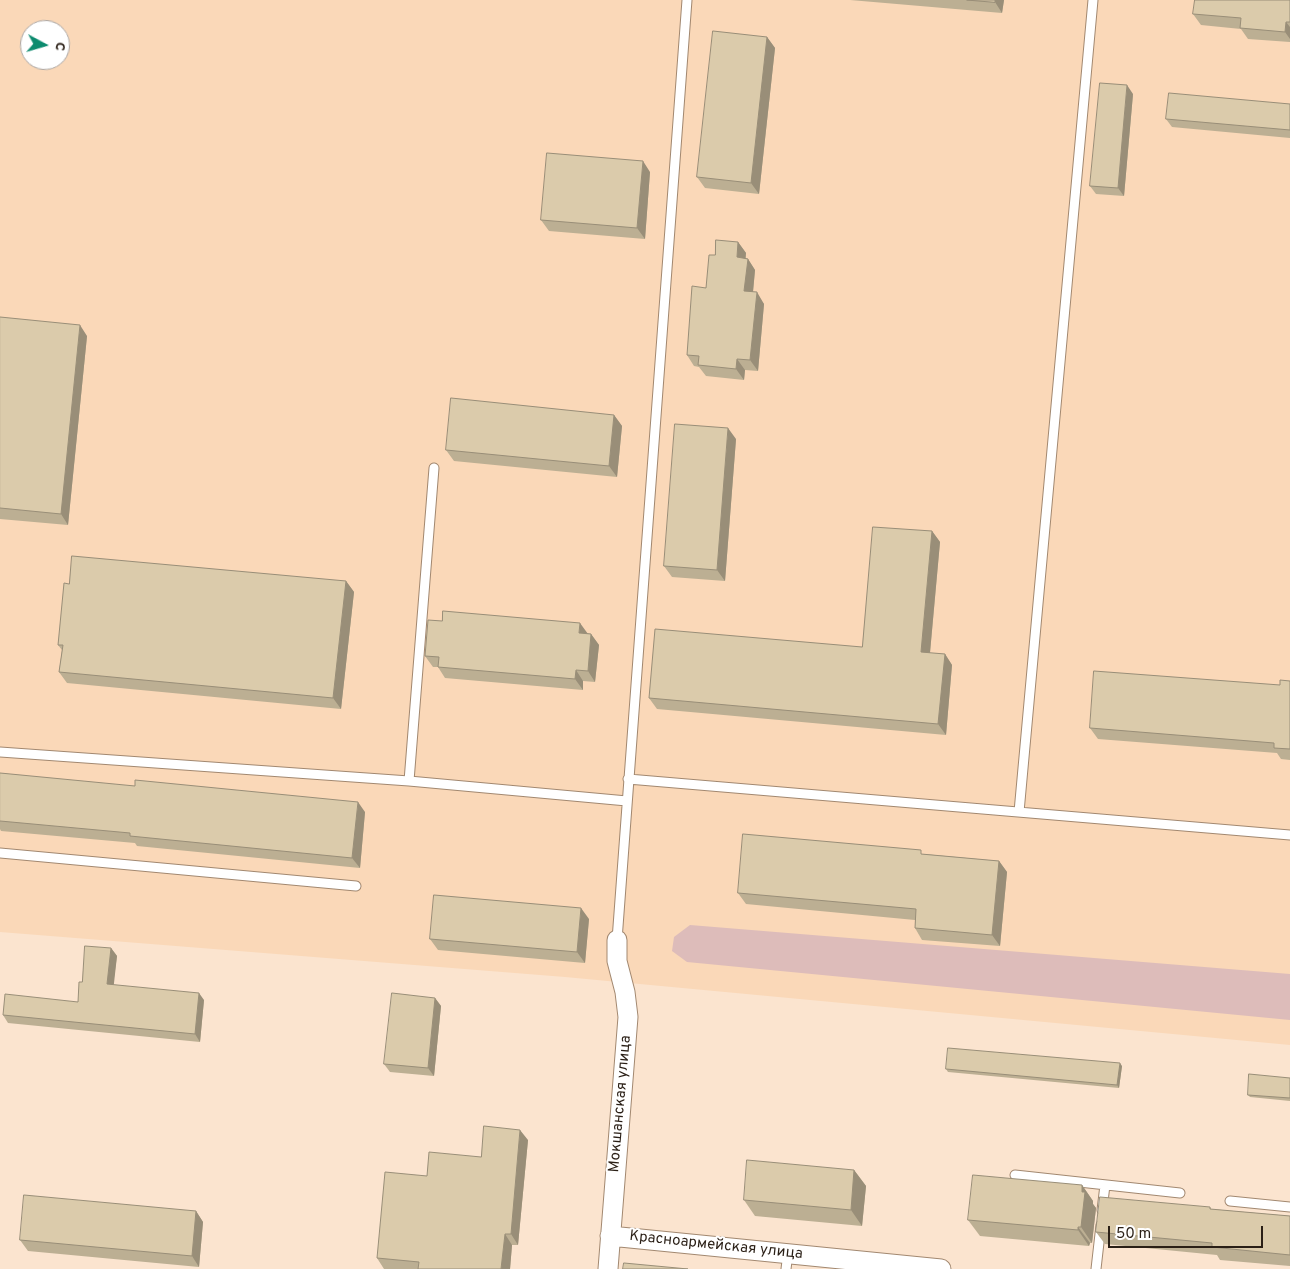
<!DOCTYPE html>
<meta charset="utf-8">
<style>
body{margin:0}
#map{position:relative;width:1290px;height:1269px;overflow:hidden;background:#fbe4cf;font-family:Overpass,sans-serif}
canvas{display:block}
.north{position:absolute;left:20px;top:20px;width:50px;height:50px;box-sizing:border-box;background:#fff;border:1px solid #aaa5a2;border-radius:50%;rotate:96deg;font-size:14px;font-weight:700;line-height:20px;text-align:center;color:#2a1f16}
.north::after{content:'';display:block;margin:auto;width:18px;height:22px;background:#0d8b6f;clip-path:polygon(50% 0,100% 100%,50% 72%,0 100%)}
.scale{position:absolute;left:1108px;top:1226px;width:155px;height:22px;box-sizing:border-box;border:2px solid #2a1f16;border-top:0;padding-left:6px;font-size:15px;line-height:18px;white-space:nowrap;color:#2a1f16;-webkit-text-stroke:4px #fff;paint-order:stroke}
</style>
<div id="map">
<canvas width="1290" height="1269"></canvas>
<div class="north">С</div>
<div class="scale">50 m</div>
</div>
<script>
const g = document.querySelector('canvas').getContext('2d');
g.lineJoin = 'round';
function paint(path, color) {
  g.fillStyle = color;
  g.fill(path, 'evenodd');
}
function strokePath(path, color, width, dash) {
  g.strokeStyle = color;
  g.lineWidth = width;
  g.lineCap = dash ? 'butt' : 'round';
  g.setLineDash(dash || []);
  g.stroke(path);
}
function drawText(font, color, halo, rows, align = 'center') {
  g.font = font + ' Overpass,sans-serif';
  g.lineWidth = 4;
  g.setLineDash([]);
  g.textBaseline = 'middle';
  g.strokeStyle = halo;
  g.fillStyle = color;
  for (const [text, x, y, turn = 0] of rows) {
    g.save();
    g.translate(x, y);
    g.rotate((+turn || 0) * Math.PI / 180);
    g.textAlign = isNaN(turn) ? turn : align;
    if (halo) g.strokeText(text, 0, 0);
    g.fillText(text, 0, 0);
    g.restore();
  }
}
const built = new Path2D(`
 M0,0H1290V1045L565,977L0,932ZM30,30H60V60H30Z`);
const green = new Path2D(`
 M690,925L1290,974V1020L687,962L672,951L674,937Z`);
const lane = new Path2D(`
 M434,468L409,781L627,801
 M0,752L409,781
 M628,779L1290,835
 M1019,812L1093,0
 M0,853L356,886
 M617,940L687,0
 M1015,1175L1180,1193
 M1230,1201L1290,1207
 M1102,1210L1105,1185
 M786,1269L788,1253
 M1096,1269L1101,1225`);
const street = new Path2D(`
 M610,1236L941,1269
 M608,1269L628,1017L625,992L617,961V940`);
const wall = new Path2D(`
 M850,0H1004L1002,13Z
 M1290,0V42L1248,39L1241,29L1201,25L1193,14Z
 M767,37L775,48L759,194L705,188L697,177Z
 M1133,94L1124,196L1096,194L1090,186Z
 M1290,104V138L1172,127L1166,119Z
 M650,172L645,239L549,231L541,220Z
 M738,242L746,253V258L748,259L755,270L753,292L764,304L758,371L745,370L744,380L706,376L699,367L694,366L687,355L715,255Z
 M0,317L87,336L68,525L0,519Z
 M614,415L622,426L617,477L454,461L446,450Z
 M736,439L725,581L672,577L664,566Z
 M932,531L940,542L930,653L945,654L952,665L946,735L657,709L649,698L862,647Z
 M346,581L354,592L341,709L67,683L59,672L62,650L58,645L69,584Z
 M587,633L591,634L599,645L595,682L583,681V690L445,678L438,667H433L425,656Z
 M1290,681V760L1281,759L1277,753L1098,739L1090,728L1280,685Z
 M0,773L365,812L360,868L137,846L135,843L1,831L0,829Z
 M924,854L999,861L1007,872L1000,946L922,940L915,928V920L746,904L738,893Z
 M589,919L585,963L438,950L430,939Z
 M111,948L117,956L113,985L204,1000L200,1042L8,1023L3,1015L78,1002L82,982Z
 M435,998L441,1006L434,1076L390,1072L384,1064Z
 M1122,1066L1119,1088L948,1072L946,1069Z
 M1290,1078V1101L1250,1097L1248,1095Z
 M528,1140L518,1245H512L510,1269H384L377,1258L427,1176Z
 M854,1170L866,1186L862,1226L755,1216L744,1200Z
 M1082,1185L1093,1201V1204L1096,1208L1092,1243H1090L1089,1246L980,1236L968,1220Z
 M1210,1207L1211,1209L1290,1216V1266L1220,1260L1217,1255L1105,1244L1096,1232Z
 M196,1211L203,1222L199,1267L28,1251L20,1240Z`);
const shadedWall = new Path2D(`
 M995,0H1004L1002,13L995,2Z
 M1286,22L1290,27V39L1285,32Z
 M767,37L775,48L759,194L751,183Z
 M1127,85L1133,94L1124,196L1118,188Z
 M643,161L650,172L645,239L637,228Z
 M738,242L746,253L744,268L737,257Z
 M748,259L755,270L752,302L744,291Z
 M757,292L764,304L758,371L750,360Z
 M80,325L87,336L68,525L61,514Z
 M737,359L745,370L744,380L736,369Z
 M614,415L622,426L617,477L609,466Z
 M728,428L736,439L725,581L717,570Z
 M932,531L940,542L929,663L921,652Z
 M346,581L354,592L341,709L333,698Z
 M580,623L588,634L579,633Z
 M591,634L599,645L595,682L588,671Z
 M945,654L952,665L946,735L938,724Z
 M576,670L583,681V690L575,679Z
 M358,802L365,812L360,868L352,858Z
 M999,861L1007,872L1000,946L992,935Z
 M581,908L589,919L585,963L577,952Z
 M111,948L117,956L113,992L107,984Z
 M199,993L204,1000L200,1042L195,1034Z
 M435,998L441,1006L434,1076L428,1068Z
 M1120,1063L1122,1066L1119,1088L1117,1085Z
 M520,1130L528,1140L518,1245L511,1234Z
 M854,1170L866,1186L862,1226L851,1210Z
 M1082,1185L1093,1201V1204L1096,1208L1092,1243L1081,1227Z
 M196,1211L203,1222L199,1267L192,1256Z
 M1078,1227L1090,1243L1089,1246L1078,1230Z
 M505,1234L512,1245L510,1269H501Z`);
const building = new Path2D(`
 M967,0H995V2Z
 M1195,0H1290V22H1286L1285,32L1240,28L1241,18L1193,14Z
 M713,31L767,37L751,183L697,177Z
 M1100,83L1127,85L1118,188L1090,186Z
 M1169,93L1290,104V130L1166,119Z
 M547,153L643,161L637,228L541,220Z
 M716,240L738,242L737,257L748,259L744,291L757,292L750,360L737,359L736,369L698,365L699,356L687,355L692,286L706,288L709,255H715Z
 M0,317L80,325L61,514L0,508Z
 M451,398L614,415L609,466L446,450Z
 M675,424L728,428L717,570L664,566Z
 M873,527L932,531L921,652L945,654L938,724L649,698L655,629L862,647Z
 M72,556L346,581L333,698L59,672L63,645H58L64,583L69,584Z
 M443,611L580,623L579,633L591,634L588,671L576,670L575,679L438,667L439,657L425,656L428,620L442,621Z
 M1094,671L1280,685V680L1290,681V749L1274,748V743L1090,728Z
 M0,773L135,786V780L358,802L352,858L130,836V833L0,821Z
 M743,834L921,850V854L999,861L992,935L915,928L916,909L738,893Z
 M434,895L581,908L577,952L430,939Z
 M85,946L111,948L107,984L199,993L195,1034L3,1015L5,994L78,1002L79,982H82Z
 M392,993L435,998L428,1068L384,1064Z
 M948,1048L1120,1063L1117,1085L946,1069Z
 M1249,1074L1290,1078V1098L1248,1095Z
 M484,1126L520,1130L511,1234H505L501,1269H418L419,1262L377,1258L385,1172L427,1176L429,1152L481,1157Z
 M747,1160L854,1170L851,1210L744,1200Z
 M973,1175L1082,1185V1192H1085L1081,1227H1078V1230L968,1220Z
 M24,1195L196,1211L192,1256L20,1240Z
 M1100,1197L1210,1207V1209L1290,1216V1255L1212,1247V1243L1096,1232Z
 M624,1263L688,1269H623Z`);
const streetNames = [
 ["Мокшанская улица",621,1104,-85],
 ["Красноармейская улица",716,1246,6]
];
paint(built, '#fad8b8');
paint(green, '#ddbcba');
strokePath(lane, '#a28870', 11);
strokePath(street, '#a28870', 21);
strokePath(lane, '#fff', 9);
strokePath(street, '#fff', 19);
paint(wall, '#bcaf93');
paint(shadedWall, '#998e78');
paint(building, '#dbcbab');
strokePath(building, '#998e78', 1);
drawText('15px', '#2a1f16', '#fff', streetNames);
</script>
